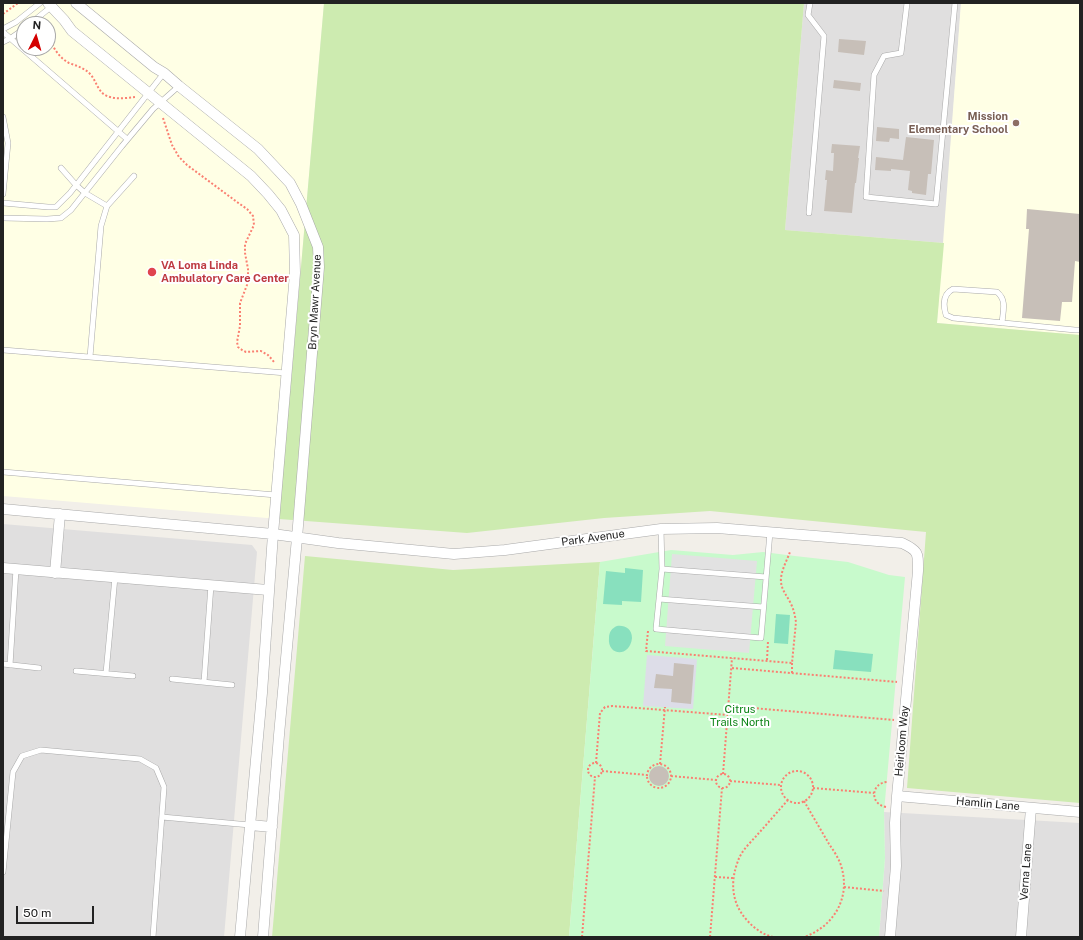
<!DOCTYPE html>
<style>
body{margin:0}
#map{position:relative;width:1083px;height:940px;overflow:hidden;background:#f2efe9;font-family:"Public Sans",sans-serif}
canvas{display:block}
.frame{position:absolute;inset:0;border:4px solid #222;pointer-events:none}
.north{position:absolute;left:16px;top:16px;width:40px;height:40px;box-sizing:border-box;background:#fff;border:1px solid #a7a7a7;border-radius:50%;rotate:5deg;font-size:11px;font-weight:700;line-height:16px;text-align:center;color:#222}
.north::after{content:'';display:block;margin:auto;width:14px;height:18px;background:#d40000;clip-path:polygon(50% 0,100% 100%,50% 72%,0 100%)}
.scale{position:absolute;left:16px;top:906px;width:78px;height:18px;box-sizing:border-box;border:2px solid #222;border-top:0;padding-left:5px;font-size:12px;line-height:14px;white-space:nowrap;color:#222;-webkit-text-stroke:3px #fff;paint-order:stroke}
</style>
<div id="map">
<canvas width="1083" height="940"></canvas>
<div class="frame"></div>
<div class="north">N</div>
<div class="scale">50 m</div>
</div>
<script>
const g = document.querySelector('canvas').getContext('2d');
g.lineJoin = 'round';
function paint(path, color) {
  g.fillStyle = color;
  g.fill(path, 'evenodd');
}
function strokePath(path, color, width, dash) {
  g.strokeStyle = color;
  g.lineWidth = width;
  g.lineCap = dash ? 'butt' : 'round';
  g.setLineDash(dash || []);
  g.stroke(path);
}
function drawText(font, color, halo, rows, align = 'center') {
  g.font = font + ' "Public Sans",sans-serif';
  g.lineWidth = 4;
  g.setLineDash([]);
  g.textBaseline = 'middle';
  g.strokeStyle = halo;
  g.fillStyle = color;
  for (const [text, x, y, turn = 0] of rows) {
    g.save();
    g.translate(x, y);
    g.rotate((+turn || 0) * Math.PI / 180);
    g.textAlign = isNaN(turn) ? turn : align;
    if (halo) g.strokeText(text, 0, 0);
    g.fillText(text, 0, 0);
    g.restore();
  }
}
const residential = new Path2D(`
 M804,3H961L944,243L785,230Z
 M3,524L252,545L257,552L224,937H3Z
 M884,812L1080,823V937H879L885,858Z`);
const education = new Path2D(`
 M3,3H324L279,519L3,496ZM24,24H48V48H24Z
 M961,3H1080V335L937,323Z`);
const grass = new Path2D(`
 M324,3H804L785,230L944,243L937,323L1080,335V803L907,788L926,532L710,511L604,518L467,533L279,519Z
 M305,556L453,570L600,562L569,937H272Z`);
const park = new Path2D(`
 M671,550L733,555L763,552L795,556L848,562L889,575L905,577L884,812L885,858L879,937H569L600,562Z`);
const pitch = new Path2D(`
 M625,568L643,570L641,602L622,601V605L603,604L606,571L625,573Z
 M776,614L790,615L788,644L774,643Z
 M617,626C625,625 632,629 632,638C630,658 607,656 609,638C609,632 612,628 617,626Z
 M835,650L873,654L871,672L833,669Z`);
const parking = new Path2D(`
 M672,554L757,561L749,653L665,646Z`);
const plaza = new Path2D(`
 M647,655L697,659L693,709L643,706Z`);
const building = new Path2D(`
 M839,39L866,41L864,55L838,52Z
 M834,80L861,83L860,91L833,88Z
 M877,127L899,129V139L890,138L889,142L876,141Z
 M906,137L934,140L931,174H928L926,195L912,193V191L908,190L910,171L891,169V171L875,170L876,157L903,160Z
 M832,144L860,146L858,158H859L856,183H855L852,213L824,211L827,180H825L826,170L833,171L834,153H831Z
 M1027,209L1080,214V262L1075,261L1072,302H1062L1060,321L1022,318L1029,229H1026Z
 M674,663L694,665L691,704L671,702L672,689L654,688L656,674L673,676Z
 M649 776a10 10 0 1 1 20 0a10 10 0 1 1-20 0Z`);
const path = new Path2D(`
 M3,14L18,3
 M48,33C51,45 58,57 69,63C77,66 85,68 91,75C96,81 98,91 105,95C114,100 126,98 136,97
 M163,118L172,145L179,157L187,165L237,202L247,209L253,216L254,225L245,244V253L248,269V277L247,285L240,303V326L237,342L238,347L242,350L246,352L261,351L268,355L275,363
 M648,631L646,651L792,663L796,622C795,616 794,610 791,604C787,595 780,589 781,578C782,569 787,560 790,552
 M767,660L768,641
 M732,668L897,682
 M792,673V663
 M729,706L894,720
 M588 770a7 7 0 1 1 14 0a7 7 0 1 1-14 0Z
 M596,763L600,713L605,707L612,706L728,715
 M647 776a12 12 0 1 1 24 0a12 12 0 1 1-24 0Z
 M660,764L665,707
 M602,771L647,775
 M781 787a16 16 0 1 1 32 0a16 16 0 1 1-32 0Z
 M716 781a7 7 0 1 1 14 0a7 7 0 1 1-14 0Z
 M723,774L732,658
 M671,776L716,780
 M730,781L781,785
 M813,788L874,793
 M804,801C812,815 821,830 829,844C834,851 840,860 842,869C850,899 833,927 804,937
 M886,807C869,804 871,782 888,782
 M715,877L733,878
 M844,887L884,891
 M582,937L595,777
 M710,937L722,788
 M773,937C760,934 749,924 742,914C731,898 731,879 738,861C741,851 751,842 758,834C768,823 778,811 788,800`);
const lane = new Path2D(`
 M907,3L901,53L884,56L874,75L866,197L936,204L955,3
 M30,24L52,6
 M3,29L16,22L40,3
 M3,32L127,139
 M3,42L11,38L24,29
 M3,117L8,143L3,194
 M61,168L76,185L85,193L107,206
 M3,203L48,207H56L70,193L164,73
 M809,213L824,36L808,15L810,3
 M3,218L47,219L61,218L71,210L122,146L153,109L179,86
 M1002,323C1003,311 1007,300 997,292L953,289C943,294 943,305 946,315L953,318L1075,330H1080
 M3,350L286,373
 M90,357L101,226L107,206L134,176
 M3,472L276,495
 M661,529L662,569L656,629L761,638L770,532
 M662,569L766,577
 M659,599L763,607
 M3,664L39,668
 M10,665L16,569
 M76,671L133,676
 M106,673L115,577
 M172,679L232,685
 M204,682L211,585
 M162,817L250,825
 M3,872L13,772L22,756L41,750L140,759L156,768L164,787L153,937`);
const street = new Path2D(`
 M48,3L64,20L72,31L251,176L268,194L281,210L294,235L295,273L273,534L262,693L240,937
 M76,3L154,67L164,73L179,86L258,149L290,183L301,204L318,247L319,267L297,538L279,735L263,937
 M3,509L273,534L338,543L454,554L505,550L661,529L717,528L902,543C919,551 918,553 918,571L897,796L895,823L896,866L890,937
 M3,568L268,590
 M55,573L60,514
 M897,796L1080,812
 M250,825L272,827
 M1021,937L1031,808`);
const markers = [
 [1016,123,4,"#8d6e63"],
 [152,272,5,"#e0444e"]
];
const educationNames = [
 ["Mission",1008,117],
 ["Elementary School",1008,130]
];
const healthNames = [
 ["VA Loma Linda",161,266],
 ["Ambulatory Care Center",161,279]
];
const streetNames = [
 ["Bryn Mawr Avenue",315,302,-87],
 ["Park Avenue",593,538,-8],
 ["Heirloom Way",902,741,-85],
 ["Hamlin Lane",988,804,5],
 ["Verna Lane",1026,872,-86]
];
const parkNames = [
 ["Citrus",740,710],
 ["Trails North",740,723]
];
paint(residential, '#e0dfdf');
paint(education, '#ffffe5');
paint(grass, '#cdebb0');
paint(park, '#c8facc');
paint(pitch, '#88e0be');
paint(parking, '#e2e2e2');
paint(plaza, '#dddde8');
paint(building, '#c7bfb8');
strokePath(lane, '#a9a9a9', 6);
strokePath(street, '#a9a9a9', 11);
strokePath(path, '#fa8072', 2, [2, 2]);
strokePath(lane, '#fff', 5);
strokePath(street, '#fff', 10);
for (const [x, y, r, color] of markers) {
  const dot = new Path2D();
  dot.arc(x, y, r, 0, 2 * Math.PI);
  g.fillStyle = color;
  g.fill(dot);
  strokePath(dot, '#fff', 1.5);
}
drawText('bold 11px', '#785e54', '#fff', educationNames, 'right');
drawText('bold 11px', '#be3a42', '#fff', healthNames, 'left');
drawText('11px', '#222', '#fff', streetNames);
drawText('11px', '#0c8416', '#fff', parkNames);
</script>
